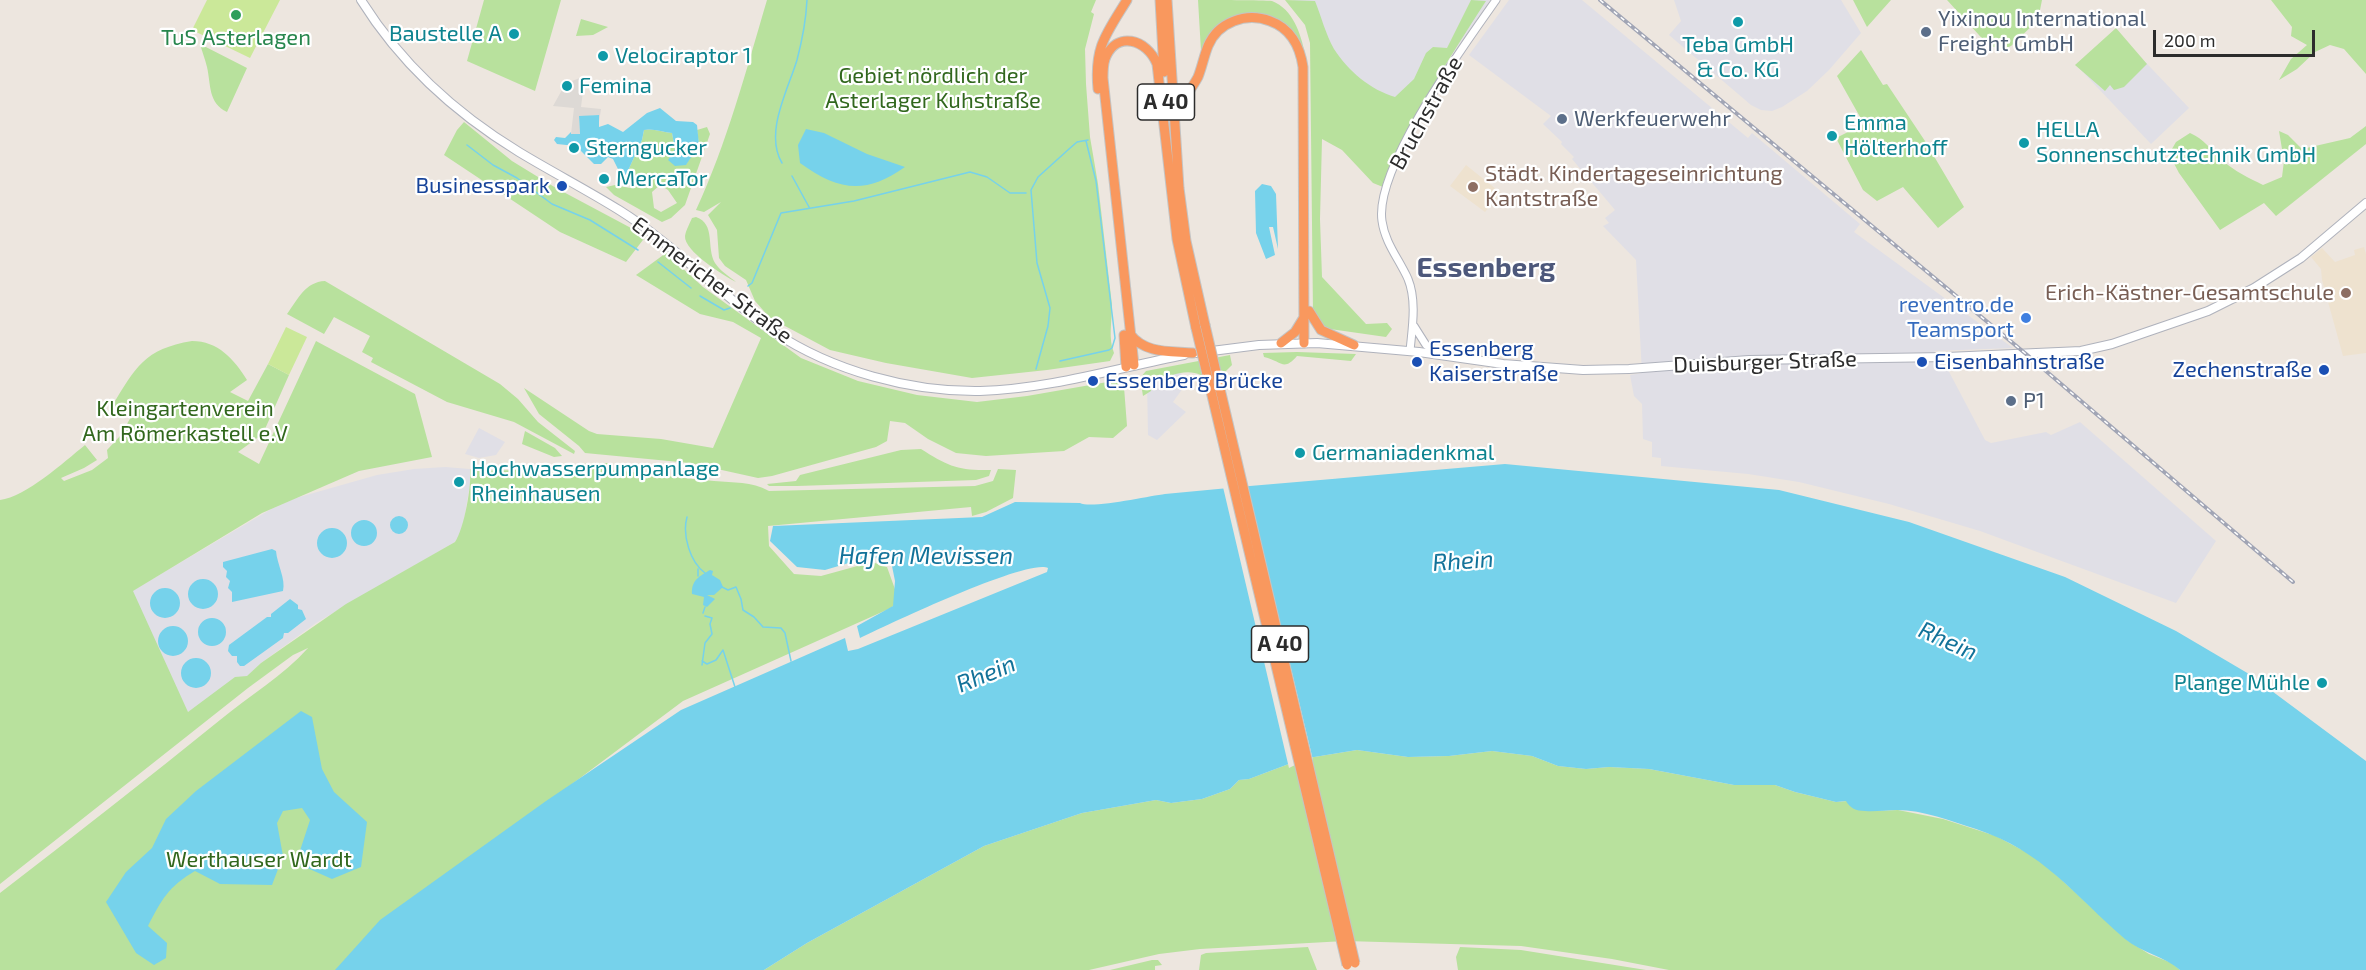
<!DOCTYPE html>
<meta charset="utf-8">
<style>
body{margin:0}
#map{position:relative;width:2366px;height:970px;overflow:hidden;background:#ede6df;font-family:"Exo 2",sans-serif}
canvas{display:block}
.scale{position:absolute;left:2153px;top:30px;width:162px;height:27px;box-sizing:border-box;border:3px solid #2c2c2c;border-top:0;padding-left:8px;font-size:18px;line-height:21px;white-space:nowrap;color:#2c2c2c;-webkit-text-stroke:4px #fff;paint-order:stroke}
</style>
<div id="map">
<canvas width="2366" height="970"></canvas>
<div class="scale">200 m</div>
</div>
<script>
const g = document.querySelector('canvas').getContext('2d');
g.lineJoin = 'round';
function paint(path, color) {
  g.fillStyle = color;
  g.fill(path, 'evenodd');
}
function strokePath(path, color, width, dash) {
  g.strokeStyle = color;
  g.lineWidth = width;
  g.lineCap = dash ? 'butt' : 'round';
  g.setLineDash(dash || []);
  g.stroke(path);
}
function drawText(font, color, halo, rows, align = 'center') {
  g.font = font + ' "Exo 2",sans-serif';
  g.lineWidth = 4.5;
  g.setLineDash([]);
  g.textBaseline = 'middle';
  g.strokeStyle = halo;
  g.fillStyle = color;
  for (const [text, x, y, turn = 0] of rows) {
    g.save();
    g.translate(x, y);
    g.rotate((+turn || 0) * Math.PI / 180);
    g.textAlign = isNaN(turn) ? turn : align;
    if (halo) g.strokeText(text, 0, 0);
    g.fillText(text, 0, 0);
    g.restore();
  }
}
const industrial = new Path2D(`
 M1293,0H1490L1439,73L1405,130L1322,63L1312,22Z
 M1509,0H1582L1748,138L1752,133L1860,224L1854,232L2013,348L1934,351L1946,366L1985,440L1991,443L2046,432L2051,435L2080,422L2216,541L2176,603L1980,531L1889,504L1799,482L1748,474L1661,466V458L1652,457V442L1643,439L1642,404L1634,396L1630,375L1642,373L1636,260L1603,226L1609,223L1605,218L1615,210L1572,159L1574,157L1561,144L1562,142L1543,124L1551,116L1469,55Z
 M1674,0H1841L1861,33L1829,70L1807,91L1782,107L1772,111L1761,110L1751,105L1669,35L1681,21Z
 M2115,30L2189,108L2151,144L2077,66Z
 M1180,371L1186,384L1173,402L1186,412L1157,440L1148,435L1147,380Z
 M479,428L505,442L496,455L479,458L465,454Z
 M445,467L470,469L471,478L462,532L455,542L316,623L261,663L247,677L188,712L154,644L132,591L273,508L296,498L377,475L414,469Z`);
const education = new Path2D(`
 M1466,165L1501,193L1485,212L1450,186Z
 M2364,247L2366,254V353L2343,356L2322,280L2321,269L2311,257L2322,248L2335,262L2355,255L2354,250Z`);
const green = new Path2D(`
 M484,0H561L535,91L467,61Z
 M767,0H1096L1091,12L1094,14L1085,49L1086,84L1090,137L1098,184L1112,305C1112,322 1108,338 1114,353L1110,361L1047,370L972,378L886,363L830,350L770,318L755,301L746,280L725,266L719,258L717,230L708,215L721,202L704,212L696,210C727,143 746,71 767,0Z
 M1198,0C1212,0 1263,0 1272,1C1293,9 1301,34 1305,54L1267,16L1216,31L1201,51Z
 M1285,0L1315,1C1321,16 1326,35 1334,49C1348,71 1371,90 1395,97L1414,79L1426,53L1433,47L1447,48L1471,0L1486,1C1447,61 1410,120 1383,187L1373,183L1342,150L1322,139L1320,219L1322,277L1366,324L1387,323L1392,329L1386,337L1323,328L1313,314L1310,43L1305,25Z
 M1853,0H1891L1867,27Z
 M1947,0H2042L2038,20L2011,46L2004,49L1989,46Z
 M2271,0H2366V74L2344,49L2330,45L2315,52L2297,69L2279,80L2291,59L2307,45L2291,36L2292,27Z
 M581,19L608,27L593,35L576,36Z
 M2116,28L2147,64L2124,87L2114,90L2110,85L2105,91L2075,65Z
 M200,44L247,68L227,112C208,103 211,85 207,67C205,59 202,51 200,44Z
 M1861,50L1883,85L1887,84L1925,141L1964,207L1938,228L1903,187L1877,201L1863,190L1836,138L1864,124L1837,76Z
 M464,122L512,161L556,188L646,236L626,262L560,232L444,155L457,130Z
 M2366,126V144L2276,216L2264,203L2220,230L2179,173L2169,154L2176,142L2190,133C2204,139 2211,150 2222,160C2234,171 2249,178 2263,185L2282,177L2284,161L2279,131L2288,135L2302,149L2350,138Z
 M707,127L710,134L685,205L671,218L662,222L614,195L606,187L615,185L630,188L626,175L642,140L644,130C652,128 663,132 672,133L675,149L686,164L699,145L697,130ZM660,185L668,190L677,203L661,212L654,208L652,192Z
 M696,217C716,224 706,247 715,263C720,271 729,276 736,282C723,275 684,251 685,236C686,230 690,223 692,218Z
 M666,253L703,287L801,358L858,381L917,395L977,402L1027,396L1119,380L1124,387L1127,426L1113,438L1089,437L1064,451L986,456L956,453L928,439L905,423L890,421L887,441L876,447L772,476L758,478L690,463L585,453L579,446L539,414L524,388L589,431L597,434L661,439L713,448L761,338L733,322L700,314L636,275Z
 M325,281L500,384L518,399L538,422L575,451L574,454L514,422L447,402L371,362L373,358L362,352L370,336L334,317L324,334L287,314C298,299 305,282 325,281Z
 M192,341C218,341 234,359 247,380L230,392L248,401L268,364L289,375L265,429L260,436L238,452L259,464L316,341L415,394L432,457L359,471L262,513L133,591L188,712L235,677L247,676L261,663L346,604L455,542C464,529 472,485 470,469C516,475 564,462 611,463V470C645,473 680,478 714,481C734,483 751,481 769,491L975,486L993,481L998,469L1016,470L1013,498L986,512L972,516L971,507L768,526L769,546L794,574L821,576L872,562L887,567L896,592L897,602L891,608L683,701L512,829L348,970H0V893C74,836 147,779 220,720C249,696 283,676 308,648L293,655L248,688L0,884V500C26,497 64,462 85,445L97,460L84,468L61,478L64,481L92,470L108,458L107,450L120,436L131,417L112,406C136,367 144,349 192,341Z
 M1297,352L1356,354L1351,361L1297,356C1283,372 1282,361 1264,357L1263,353Z
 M1230,355L1232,365L1212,385C1196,363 1173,374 1152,383L1151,391L1143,396L1140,378L1146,371Z
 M525,431L555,448L562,456L554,457L522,444Z
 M921,449C948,466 958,471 991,470L989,476L976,480L797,486H769L767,484L796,481L800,475L901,450Z
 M1357,750L1408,757L1449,756L1492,751L1532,756L1558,766L1586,769L1609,767L1649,769L1734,785H1775L1795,792L1836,802L1847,801L1874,811L1898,810L1943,819L1996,836L2039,859L2127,940L2149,954L2172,963L2180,970H1669L1612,959L1521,946L1345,941L1200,949L1159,954L1089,970H764L807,943L984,846L1082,813L1156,800L1171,803L1202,799L1230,789L1239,780L1249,779L1302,759Z
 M1308,947L1317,970H1199L1201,955L1206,953Z
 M1460,947L1521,950L1646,970H1458L1456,957Z
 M1152,960H1158L1162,965L1155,966V970H1110Z`);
const pitch = new Path2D(`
 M207,0H280L250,58L192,30Z
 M286,327L307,337L289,375L268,364Z`);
const plaza = new Path2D(`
 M585,76L581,107L601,109L599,122L598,115L579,117L580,134H571L574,108L553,106L563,88L572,81Z`);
const water = new Path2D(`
 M660,108L676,121L693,122L697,125L699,145L686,165L675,166L668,160L675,149L672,133C663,132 652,128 644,130L642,140L626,175L619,171L613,159L608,157L601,164H594L576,146L557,144L554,140L556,137L565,138L571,132V134H580L579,116L599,115V127L608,124L623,132L647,113Z
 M806,129L824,133L867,154L905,167C865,195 839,191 800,163L798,145Z
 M1262,184L1271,186L1276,194L1278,249L1273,227H1269L1275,255L1266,259L1256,233L1255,191Z
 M1505,464L1779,490L1909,522L2065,577L2176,631L2249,674L2366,761V970H2180C2164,956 2142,953 2125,939C2074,895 2043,851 1976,829C1951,821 1923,810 1897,810C1886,810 1875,812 1865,811C1856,811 1850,808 1846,801L1836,802L1795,792L1775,785H1734L1649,769L1609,767L1586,769L1558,766L1532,756L1492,751L1449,756L1408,757L1357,750L1302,759L1249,779L1239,780L1230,789L1202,799L1171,803L1156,800L1082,813L984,846L807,943L764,970H335L380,920L546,801L681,710L845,638L848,651L858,649L1047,572L1048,568C1028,558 887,625 860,638L857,626L893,606L895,581L891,561L869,557L825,570L797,567L770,541L773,526L982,517L1015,502L1080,503C1091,509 1149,496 1165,494C1278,483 1392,474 1505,464Z
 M390 525a9 9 0 1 1 18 0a9 9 0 1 1-18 0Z
 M351 533a13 13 0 1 1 26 0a13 13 0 1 1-26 0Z
 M317 543a15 15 0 1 1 30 0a15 15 0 1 1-30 0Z
 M272,549L276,551C277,564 286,579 283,591L232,602V592L228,588L230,581L226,577L227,571L223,567V562Z
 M710,570L713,571L712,575L720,580L723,587L714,595H707L715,599L707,607L703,605L704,597L692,594C691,580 700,576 710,570Z
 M188 594a15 15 0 1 1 30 0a15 15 0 1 1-30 0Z
 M150 603a15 15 0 1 1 30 0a15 15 0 1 1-30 0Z
 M290,599L298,605V609L302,610L306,619L288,633H284L283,638L244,666H240L237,662V656H232L228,651L229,645L267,617H271V614Z
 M198 632a14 14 0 1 1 28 0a14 14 0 1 1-28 0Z
 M158 641a15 15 0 1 1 30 0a15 15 0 1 1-30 0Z
 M181 673a15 15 0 1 1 30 0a15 15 0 1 1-30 0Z
 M301,711L312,717L322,769L334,792L367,822L361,867L332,879L296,863L310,820L302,808L283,811L277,823L283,856L272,885L220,884L195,871C168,887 162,899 148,926L167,943L166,958L154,965L136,953L106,902L126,872L152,848L166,819L196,791Z`);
const pier = new Path2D(`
 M1247,485L1313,760L1303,761L1289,768L1223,487Z`);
const stream = new Path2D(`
 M467,145L493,165L517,178L552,204L590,220L638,250
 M782,163C764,133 788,90 797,60C802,41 806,20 807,0
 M792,176L809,207
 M658,262L691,288
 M748,286L752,283L781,213L854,201L970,172L987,177L1010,193H1026
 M700,296L724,310L730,308
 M739,297L741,294
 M1060,361L1109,350L1112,348L1115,338L1096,181L1086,141
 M1036,369L1048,326L1050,308L1037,263L1031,190L1038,177L1069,149L1077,142L1088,140
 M687,517C682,535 690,562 705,573
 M698,569V576
 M722,587L728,590L736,587L741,599L743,610L754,617L763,627L781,628L785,633L791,661
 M703,613L705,607
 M702,661L707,664L716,660L723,650L735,687
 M702,665L705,643L712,634L710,624L712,618L705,616`);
const tertiary = new Path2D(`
 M1414,326L1426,345L1440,354
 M1410,351C1412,329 1417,301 1408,279C1399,259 1385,243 1382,221C1374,168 1465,44 1496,0`);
const secondary = new Path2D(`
 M361,0C401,64 455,113 519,152C552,172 587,190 619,210C675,245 720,295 774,332C833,371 910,392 980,391C1049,389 1117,368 1184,355
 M1196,353L1259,345L1317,343L1419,352L1503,364L1583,370L1629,369L1749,360L1947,357L2081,351L2112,344L2208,311L2254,288L2301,258L2366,203`);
const motorway = new Path2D(`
 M1160,0L1164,72
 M1167,0L1179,188L1186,241L1205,325
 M1098,89C1094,47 1106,34 1127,0
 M1173,116C1181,103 1191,90 1198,77C1202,67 1204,56 1208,46C1218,22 1246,12 1270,21C1290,28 1300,46 1303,67L1304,343
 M1309,311L1321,330L1354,345
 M1130,334C1145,354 1170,351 1193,353
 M1124,335L1126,367
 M1281,343L1295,332L1303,319
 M1134,365L1103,78C1103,72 1103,65 1105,59C1116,30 1147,39 1157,64L1177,239L1196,328`);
const rail = new Path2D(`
 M1600,0L2026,354L2293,582`);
const motorwayBridge = new Path2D(`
 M1205,325L1355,963
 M1196,328L1347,965`);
const markers = [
 [236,15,6,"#2e9e5b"],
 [1738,22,6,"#0f9aa8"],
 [1926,32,6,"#5c6f8a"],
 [514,34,6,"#0f9aa8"],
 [603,56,6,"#0f9aa8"],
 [567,86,6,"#0f9aa8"],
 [1562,119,6,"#5c6f8a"],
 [1832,136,6,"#0f9aa8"],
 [2024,143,6,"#0f9aa8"],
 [574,148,6,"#0f9aa8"],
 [604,179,6,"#0f9aa8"],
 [562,186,6,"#1a4fb4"],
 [1473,187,6,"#8d6e63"],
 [2346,293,6,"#8d6e63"],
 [2026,318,6,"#3f7fe0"],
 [1417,362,6,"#1a4fb4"],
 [1922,362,6,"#1a4fb4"],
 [2324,370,6,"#1a4fb4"],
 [1093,381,6,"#1a4fb4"],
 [2011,401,6,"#5c6f8a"],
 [1300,453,6,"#0f9aa8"],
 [459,482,6,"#0f9aa8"],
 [2322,683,6,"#0f9aa8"]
];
const shields = [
 [1166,102,57],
 [1280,644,57]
];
const shieldNames = [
 ["A 40",1166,102],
 ["A 40",1280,644]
];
const serviceNames = [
 ["Yixinou International",1938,19],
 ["Freight GmbH",1938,44],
 ["Werkfeuerwehr",1574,119],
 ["P1",2023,401]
];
const cultureNames = [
 ["Baustelle A",502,34,"right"],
 ["Teba GmbH",1738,45,"center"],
 ["& Co. KG",1738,70,"center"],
 ["Velociraptor 1",615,56],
 ["Femina",579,86],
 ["Emma",1844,123],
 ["Hölterhoff",1844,148],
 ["HELLA",2036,130],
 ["Sonnenschutztechnik GmbH",2036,155],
 ["Sterngucker",586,148],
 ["MercaTor",616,179],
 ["Germaniadenkmal",1312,453],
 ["Hochwasserpumpanlage",471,469],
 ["Rheinhausen",471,494],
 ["Plange Mühle",2310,683,"right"]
];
const leisureNames = [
 ["TuS Asterlagen",236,38]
];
const parkNames = [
 ["Gebiet nördlich der",933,76],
 ["Asterlager Kuhstraße",933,101],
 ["Kleingartenverein",185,409],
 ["Am Römerkastell e.V",185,434],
 ["Werthauser Wardt",259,860]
];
const streetNames = [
 ["Bruchstraße",1426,113,-61],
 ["Emmericher Straße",712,280,37],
 ["Duisburger Straße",1765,362,-2]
];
const educationNames = [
 ["Städt. Kindertageseinrichtung",1485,174],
 ["Kantstraße",1485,199],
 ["Erich-Kästner-Gesamtschule",2334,293,"right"]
];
const transitNames = [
 ["Businesspark",550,186,"right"],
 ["Essenberg",1429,349],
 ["Kaiserstraße",1429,374],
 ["Eisenbahnstraße",1934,362],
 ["Zechenstraße",2312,370,"right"],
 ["Essenberg Brücke",1105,381]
];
const shopNames = [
 ["reventro.de",2014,305],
 ["Teamsport",2014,330]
];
const waterNames = [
 ["Hafen Mevissen",926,556],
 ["Rhein",1463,561,-4],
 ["Rhein",1948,641,24],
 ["Rhein",986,674,-22]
];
const districtNames = [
 ["Essenberg",1486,268]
];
paint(industrial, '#e0dfe6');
paint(education, '#eee2cf');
paint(green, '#b8e19d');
paint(pitch, '#cbe899');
paint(plaza, '#ddd9d5');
paint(water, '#76d2eb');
paint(pier, '#ede6df');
strokePath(stream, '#76d2eb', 1.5);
strokePath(tertiary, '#afb2bc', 9);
strokePath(secondary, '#afb2bc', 10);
strokePath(motorway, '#c4c4c4', 11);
strokePath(tertiary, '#fff', 7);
strokePath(secondary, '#fff', 8);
strokePath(motorway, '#f9985e', 9);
strokePath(rail, '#a1a5b5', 4);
strokePath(rail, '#fff', 1.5, [4.5]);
strokePath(motorwayBridge, '#c4c4c4', 11, []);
strokePath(motorwayBridge, '#f9985e', 9);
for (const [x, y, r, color] of markers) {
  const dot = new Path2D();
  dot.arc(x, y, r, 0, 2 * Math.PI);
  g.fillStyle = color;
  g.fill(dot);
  strokePath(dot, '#fff', 2);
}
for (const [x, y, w] of shields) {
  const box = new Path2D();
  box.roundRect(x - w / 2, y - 18, w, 36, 4.5);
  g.fillStyle = '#fff';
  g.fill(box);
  strokePath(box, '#2c2c2c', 1.5);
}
drawText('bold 21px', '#2c2c2c', null, shieldNames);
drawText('22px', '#4e5e75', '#fff', serviceNames, 'left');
drawText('22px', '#0d838f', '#fff', cultureNames, 'left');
drawText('22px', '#27864d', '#fff', leisureNames);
drawText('22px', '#31671d', '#fff', parkNames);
drawText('22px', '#2c2c2c', '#fff', streetNames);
drawText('22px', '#785e54', '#fff', educationNames, 'left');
drawText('22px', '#164399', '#fff', transitNames, 'left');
drawText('22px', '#366cbe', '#fff', shopNames, 'right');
drawText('italic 24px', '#127299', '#fff', waterNames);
drawText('bold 28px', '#4d587b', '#fff', districtNames);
</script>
